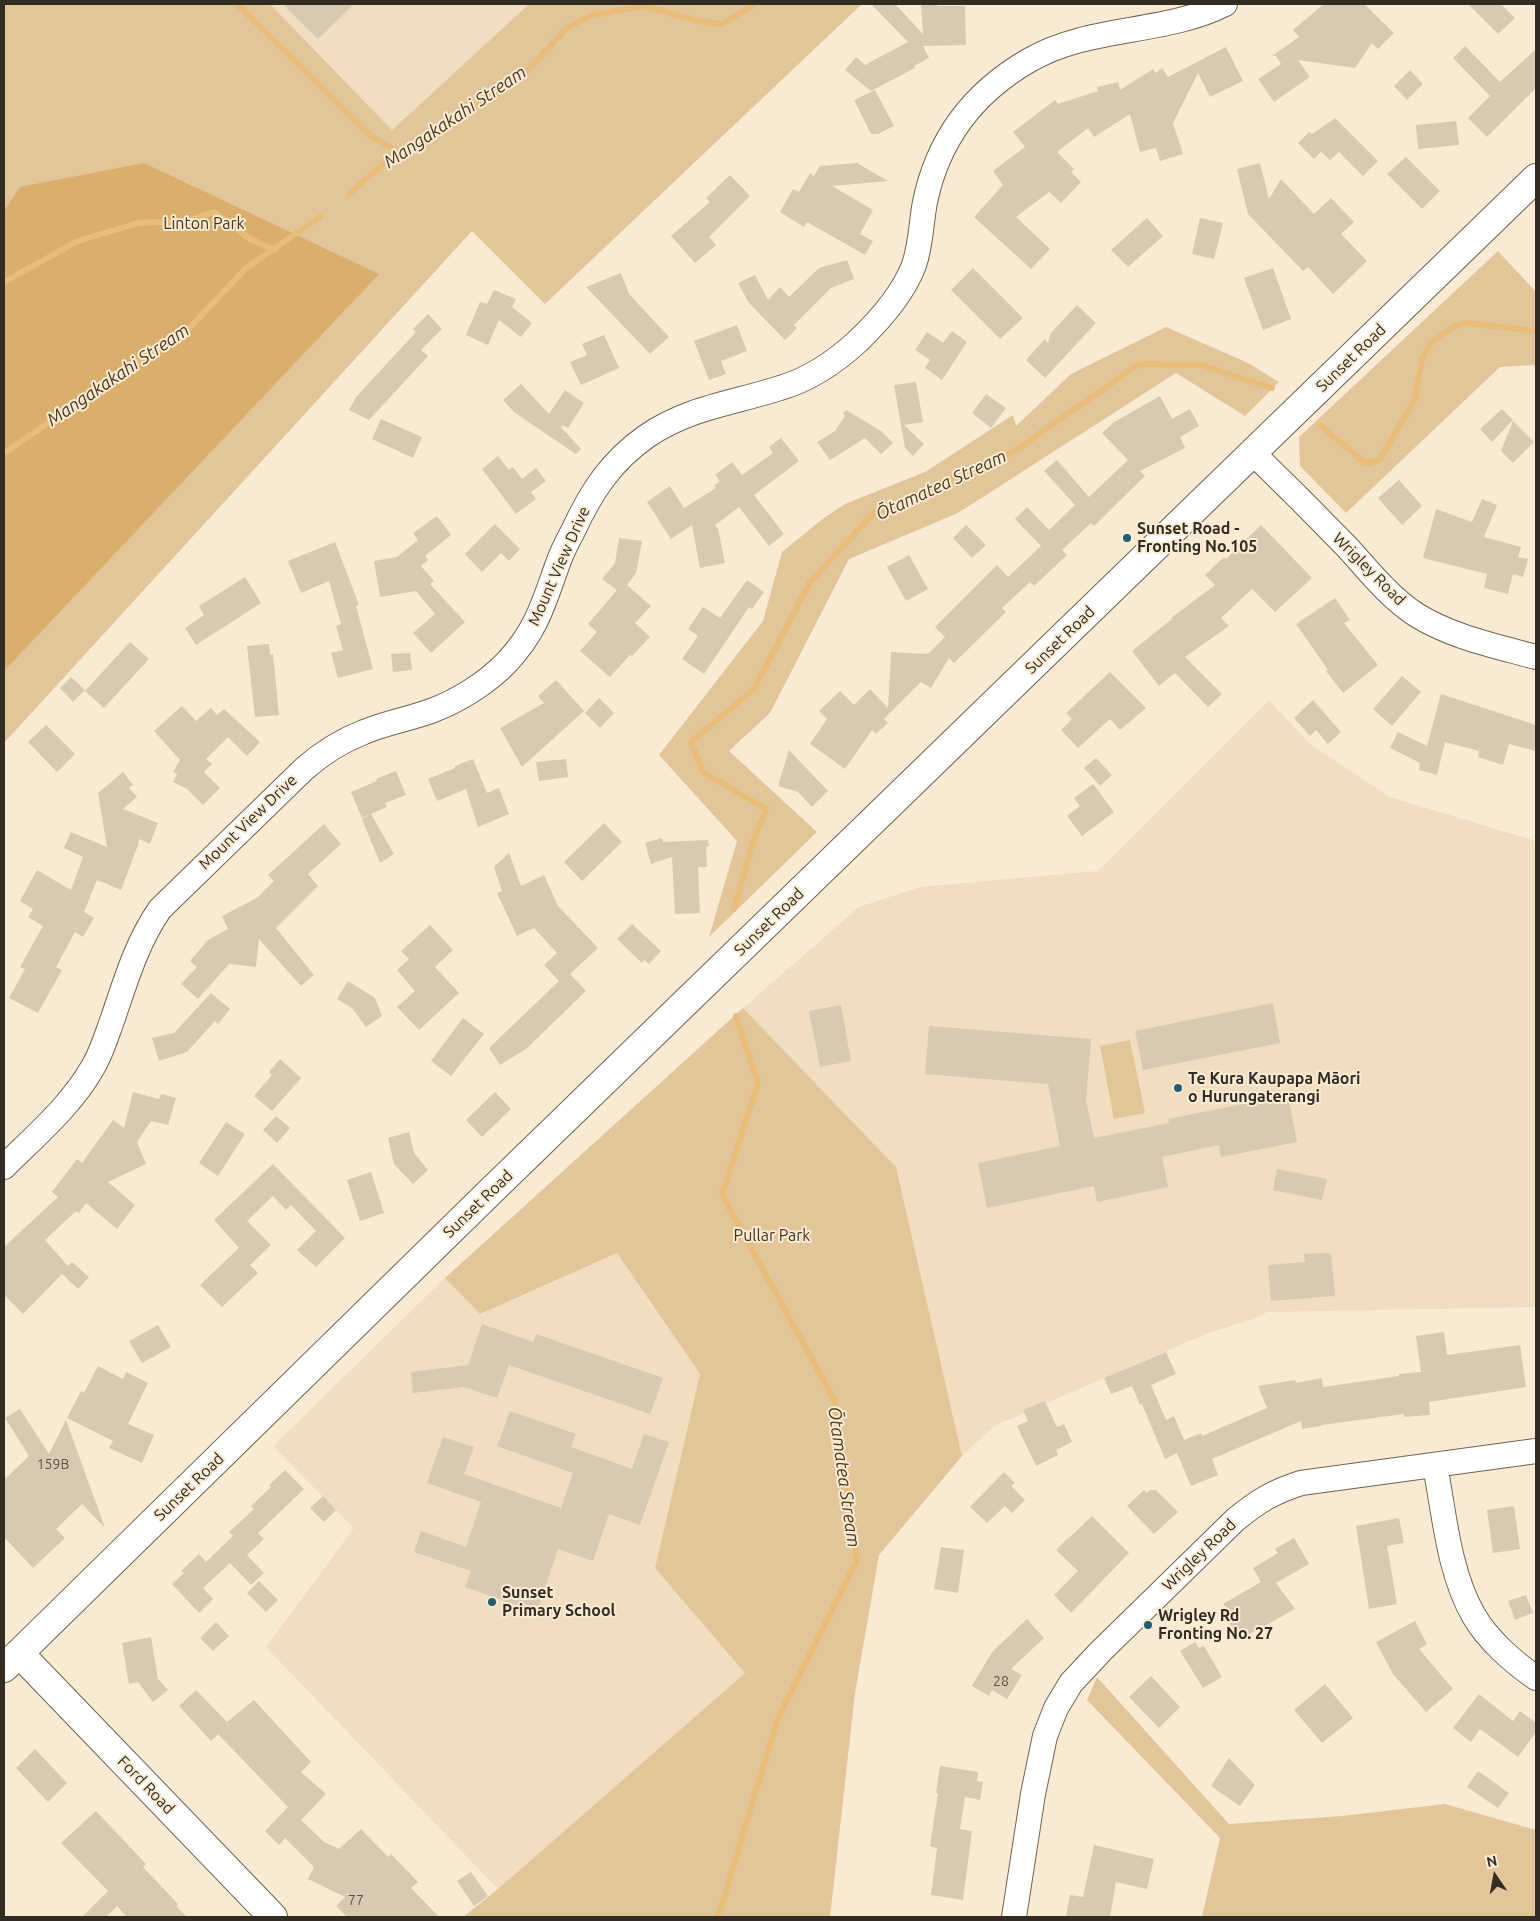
<!DOCTYPE html>
<meta charset="utf-8">
<style>
body{margin:0}
#map{position:relative;width:1540px;height:1921px;overflow:hidden;background:#f9ead3;font-family:Ubuntu,sans-serif}
canvas{display:block}
.frame{position:absolute;inset:0;border:5px solid #322c23;pointer-events:none}
.north{position:absolute;left:1470px;top:1851px;width:50px;height:50px;-webkit-text-stroke:4px #f9ead3;paint-order:stroke;rotate:348deg;font-size:14px;font-weight:700;line-height:20px;text-align:center;color:#322c23}
.north::after{content:'';display:block;margin:auto;width:18px;height:22px;background:#322c23;clip-path:polygon(50% 0,100% 100%,50% 72%,0 100%)}
</style>
<div id="map">
<canvas width="1540" height="1921"></canvas>
<div class="frame"></div>
<div class="north">N</div>
</div>
<script>
const g = document.querySelector('canvas').getContext('2d');
g.lineJoin = 'round';
function paint(path, color) {
  g.fillStyle = color;
  g.fill(path, 'evenodd');
}
function strokePath(path, color, width, dash) {
  g.strokeStyle = color;
  g.lineWidth = width;
  g.lineCap = dash ? 'butt' : 'round';
  g.setLineDash(dash || []);
  g.stroke(path);
}
function drawText(font, color, halo, rows, align = 'center') {
  g.font = font + ' Ubuntu,sans-serif';
  g.lineWidth = 4;
  g.setLineDash([]);
  g.textBaseline = 'middle';
  g.strokeStyle = halo;
  g.fillStyle = color;
  for (const [text, x, y, turn = 0] of rows) {
    g.save();
    g.translate(x, y);
    g.rotate((+turn || 0) * Math.PI / 180);
    g.textAlign = isNaN(turn) ? turn : align;
    if (halo) g.strokeText(text, 0, 0);
    g.fillText(text, 0, 0);
    g.restore();
  }
}
const built = new Path2D(`
 M270,4H529L392,130Z
 M1269,700L1310,744L1390,797L1536,841V1307L1267,1312L1257,1318L1208,1333L994,1426L962,1456L896,1167L743,1008L859,907L920,887L1098,871Z
 M617,1253L700,1374L655,1568L745,1673L498,1889L266,1647L354,1528L273,1446L445,1278L480,1314Z`);
const green = new Path2D(`
 M4,4H270L392,130L529,4H862L545,304L472,231L4,743Z
 M1498,251L1536,292V368L1534,365L1500,367L1346,513L1300,466L1299,437Z
 M1166,327L1248,363L1279,382L1245,416L1176,373L958,513L849,559L770,713L729,751L817,832L709,937L737,841L659,755L763,621L782,552L825,517L845,504L925,472L1013,415L1016,426L1071,374Z
 M743,1008L896,1167L962,1456L879,1555L855,1693L830,1917H463L498,1889L745,1673L655,1568L700,1374L617,1253L480,1314L445,1278Z
 M1130,1040L1145,1113L1114,1119L1100,1046Z
 M1097,1677L1229,1824L1342,1816L1445,1804L1536,1830V1917H1202L1220,1838L1087,1700Z`);
const forest = new Path2D(`
 M144,163L379,274L4,671V211L20,187Z`);
const stream = new Path2D(`
 M237,4L373,138L403,154
 M349,194L382,165L403,154L523,75L568,27L593,15L644,6L694,20L721,24L746,10L753,4
 M4,282L78,241L138,223L187,221L214,212L250,239L274,250
 M1321,426L1364,462L1370,463L1380,459L1415,399L1422,359L1431,342L1453,327L1466,323L1536,331
 M4,453L156,350L182,336L246,268L320,217
 M734,909L753,842L766,809L703,772L691,742L754,689L810,582L874,513L1016,450L1139,364L1202,365L1272,388
 M716,1917L720,1910L778,1718L857,1560L835,1401L722,1195L758,1083L736,1016`);
const building = new Path2D(`
 M283,4H354L318,39Z
 M871,4H895L923,34L921,4H937V6H965L966,45L923,46L929,58L914,66L915,68L871,91L845,70L856,57L865,65L908,42Z
 M1324,4H1364L1394,33L1378,49L1372,43L1355,68L1298,60L1310,77L1274,102L1258,79L1281,64L1276,56H1272L1299,37L1293,30Z
 M1468,4H1501L1515,18L1498,34Z
 M1465,46L1500,82L1536,49V88L1487,137L1468,118L1490,96L1453,58Z
 M1226,47L1243,81L1210,97L1198,73L1173,123L1183,154L1160,161L1156,148L1140,152L1130,114L1094,137L1088,128L1057,152L1074,169L1071,172L1081,182L1061,203L1049,192L1016,217L1050,249L1031,269L974,217L1003,185L993,171L1025,147L1013,132L1055,100L1058,104L1098,91L1097,87L1118,82L1120,90L1153,69L1156,73L1162,68L1168,77Z
 M1410,70L1423,84L1407,100L1394,86Z
 M875,90L894,126L878,134H871L854,100Z
 M1335,118L1378,161L1363,176L1339,152L1330,160L1321,152L1314,159L1298,143L1309,132L1312,134Z
 M1456,121L1459,145L1418,149L1416,125Z
 M1406,157L1440,191L1422,209L1387,174Z
 M857,163L888,181L832,186L873,210L860,234L873,241L865,255L807,222L804,227L780,212L793,189L799,192L810,173L814,176L820,166Z
 M1260,163L1269,199L1281,179L1314,214L1331,198L1354,222L1341,234L1367,261L1333,294L1308,267L1303,271L1248,214L1237,169Z
 M730,175L750,196L709,237L716,245L695,263L671,236L710,202L706,198Z
 M1147,218L1163,236L1128,267L1111,250Z
 M1200,218L1223,223L1214,259L1192,254Z
 M847,260L854,279L831,288L794,325L797,328L785,340L749,303L738,283L755,275L768,300L780,287L789,297L819,268Z
 M973,268L1023,318L1000,339L951,290Z
 M1273,268L1291,319L1263,330L1244,278Z
 M621,273L629,294L669,337L650,354L586,287Z
 M494,290L516,299L512,307L532,323L521,337L499,320L488,345L466,335L480,302L487,304Z
 M1077,305L1096,323L1045,378L1026,360L1045,339L1048,343L1051,333Z
 M428,314L442,329L421,350L428,356L369,420L349,410L356,397L416,332L413,329Z
 M737,325L747,351L721,361L726,374L709,380L694,341Z
 M952,331L967,342L942,380L925,368L930,360L915,350L927,332L943,343Z
 M604,335L619,368L581,385L570,362L587,355L582,344Z
 M916,382L923,422L904,425L924,444L913,456L905,448L894,385Z
 M521,384L549,414L565,390L584,403L568,428L562,425L561,427L581,449L576,454L514,412L503,400Z
 M986,394L1006,408L991,428L972,413Z
 M1160,396L1172,419L1190,409L1199,426L1180,437L1185,448L1140,471L1145,476L1094,526L1091,523L1062,550L1067,555L1034,586L1030,582L1002,608L1006,612L954,663L949,658L931,688L921,682L884,719L888,723L876,734L872,730L845,769L810,744L827,719L819,711L840,691L854,705L870,689L888,708L891,652L928,654L945,637L935,627L997,565L1008,577L1041,546L1015,519L1027,507L1049,530L1075,505L1044,471L1057,460L1089,497L1128,460L1102,433L1114,422Z
 M1502,409L1513,420L1492,442L1480,429Z
 M846,410L881,431L893,443L881,454L865,438L830,460L817,442L835,431L845,416L843,414Z
 M381,419L422,437L413,458L372,439Z
 M1513,421L1534,442L1513,463L1501,451Z
 M781,438L799,461L754,495L784,534L769,546L739,507L715,525L718,529L725,563L700,568L692,525L671,539L647,502L670,486L684,508L716,488L714,486L720,481L715,475L732,462L742,475L773,453L769,447Z
 M498,456L509,470L513,467L522,479L536,468L546,481L531,492L536,499L516,514L482,469Z
 M1399,480L1422,506L1402,525L1378,498Z
 M1482,499L1497,505L1484,537L1521,547L1518,557L1528,559L1523,577L1513,574L1508,594L1484,588L1487,574L1423,558L1436,509L1472,522Z
 M437,516L451,535L425,556L428,560L421,566L434,581L430,584L465,622L431,653L413,633L435,614L416,591L380,597L374,561L397,557L418,540L413,533Z
 M495,524L520,549L509,561L501,553L482,572L465,554Z
 M966,525L986,545L972,558L953,538Z
 M1261,525L1312,578L1275,612L1252,589L1221,618L1229,626L1185,657L1222,694L1208,707L1175,673L1159,686L1132,651L1172,619L1171,618L1215,585L1205,575L1224,557L1226,559Z
 M619,538L642,541L636,573L627,585L651,606L635,623L650,637L632,656L630,655L610,677L580,651L597,632L588,624L617,590L602,579L615,563Z
 M335,542L359,605L356,606L373,669L338,678L331,653L343,650L336,626L341,624L329,581L301,593L288,561Z
 M909,555L928,589L906,601L887,567Z
 M245,577L261,603L196,645L185,628L204,615L199,606Z
 M747,580L764,592L752,609L749,607L704,674L682,659L698,636L688,629L703,607L720,618Z
 M1335,598L1350,620L1344,623L1378,665L1343,693L1326,671L1328,670L1296,624Z
 M130,642L149,659L104,708L85,691Z
 M269,644L270,655L273,654L279,715L255,717L247,646Z
 M410,653L412,670L393,672L391,654Z
 M1110,672L1146,708L1120,730L1110,719L1078,748L1061,730L1072,719L1066,713Z
 M1402,676L1421,692L1392,726L1373,709Z
 M71,677L85,690L73,702L60,688Z
 M556,680L584,711L522,767L500,728L544,703L538,696Z
 M1441,694L1536,725V751L1509,744L1503,765L1478,757L1479,751L1445,742L1437,775L1419,770L1420,763L1390,748L1398,732L1427,746Z
 M599,698L614,713L600,728L585,713Z
 M1313,700L1341,732L1328,744L1316,730L1310,736L1294,718Z
 M182,706L196,721L211,708L217,715L224,709L260,742L247,756L228,737L206,759L212,764L204,772L220,788L203,805L187,789L173,782L177,774L173,772L180,760L154,731Z
 M46,725L75,754L57,772L28,742Z
 M789,750L828,791L812,807L798,792L778,786Z
 M1096,758L1112,775L1100,786L1084,768Z
 M473,759L487,793L499,788L509,814L478,827L466,789L437,801L428,779L455,768V766Z
 M566,759L568,777L539,781L536,762Z
 M396,771L406,795L385,803L387,807L362,818L351,792L377,781L376,779Z
 M123,772L133,785L129,788L137,797L123,809L158,823L150,844L139,839L138,845L121,890L97,880L84,912L94,918L83,937L75,932L56,967L62,970L38,1013L9,998L25,969L20,967L43,926L28,917L33,909L20,901L37,870L71,890L83,857L64,848L71,832L107,847L98,793Z
 M1093,784L1114,812L1082,836L1067,816L1080,806L1074,798Z
 M371,814L394,854L380,863L362,819Z
 M604,823L622,842L582,881L564,862Z
 M324,824L341,844L308,874L318,886L276,928L314,975L301,986L259,939L256,967L229,964L198,999L181,984L197,967L190,961L208,940L228,929L222,916L257,898L274,881L268,875Z
 M662,838L663,842L708,840L709,846L706,847L707,867H698L700,913L675,914L672,857L651,864L645,843Z
 M509,853L521,886L544,875L558,906L598,948L570,974L586,991L526,1049L500,1065L489,1048L559,981L544,965L557,953L534,928L517,936L497,893L502,891L494,867Z
 M632,924L661,951L649,964L644,960L642,963L617,939Z
 M430,925L453,950L435,967L459,993L419,1030L397,1007L415,991L397,970L409,959L401,951Z
 M348,981L375,998L382,1016L366,1027L352,1008L337,999Z
 M211,993L230,1009L218,1024L215,1021L187,1052L159,1061L152,1038L174,1033Z
 M1273,1003L1280,1043L1143,1070L1135,1031Z
 M841,1005L851,1061L820,1067L809,1011Z
 M463,1018L484,1034L451,1076L431,1061Z
 M929,1026L1091,1039L1086,1100L1094,1138L1169,1123L1168,1119L1288,1095L1297,1142L1221,1157L1219,1145L1162,1157L1168,1187L1097,1202L1094,1186L987,1208L978,1163L1060,1146L1048,1084L925,1074Z
 M280,1059L301,1078L272,1111L254,1096L272,1075L269,1072Z
 M133,1092L159,1099L161,1094L176,1098L168,1125L151,1121L137,1142L146,1164L108,1182L135,1205L117,1229L86,1203L79,1213L76,1211L45,1240L68,1266L72,1262L89,1277L78,1289L62,1274L23,1314L4,1295V1247L58,1197L52,1192L77,1159L82,1163L113,1120L124,1128Z
 M495,1092L511,1109L482,1137L466,1120Z
 M276,1116L290,1128L277,1143L263,1130Z
 M226,1122L245,1134L218,1176L199,1163Z
 M409,1132L414,1153L428,1170L413,1184L394,1164L388,1138Z
 M273,1164L345,1238L316,1267L297,1250L316,1231L291,1205L286,1210L273,1196L247,1221L271,1245L250,1265L258,1273L222,1307L200,1285L239,1248L214,1220Z
 M1277,1169L1327,1179L1322,1200L1273,1190Z
 M371,1172L384,1213L360,1221L347,1180Z
 M1331,1253L1335,1296L1271,1301L1268,1265L1305,1262L1304,1254Z
 M482,1324L533,1342L536,1334L663,1378L650,1414L509,1365L497,1398L464,1387L413,1393L411,1372L468,1365Z
 M158,1325L171,1347L142,1363L129,1341Z
 M1444,1332L1447,1355L1520,1345L1526,1387L1429,1402L1430,1415L1404,1417V1414L1321,1425V1426L1302,1429L1301,1421L1212,1459L1218,1475L1191,1486L1177,1453L1165,1459L1142,1404L1140,1405L1132,1386L1111,1394L1104,1378L1166,1352L1176,1374L1151,1385L1166,1420L1174,1416L1184,1440L1201,1433L1202,1436L1267,1408L1258,1386L1295,1380L1296,1383L1322,1378L1323,1387L1399,1376V1374L1421,1372L1416,1336Z
 M98,1366L123,1379L126,1372L148,1383L128,1424L154,1435L142,1463L109,1448L113,1441L67,1418L81,1391L84,1393Z
 M1045,1401L1057,1427L1064,1424L1072,1442L1056,1450L1058,1455L1036,1466L1017,1426L1028,1421L1023,1410Z
 M20,1409L49,1454L66,1420L105,1528L82,1504L56,1529L65,1538L33,1568L4,1537V1480L29,1456L5,1418Z
 M510,1411L576,1434L571,1447L632,1469L644,1434L669,1442L640,1525L609,1514L593,1561L558,1549L537,1612L465,1587L471,1571L414,1552L421,1531L466,1547L481,1502L427,1483L443,1437L474,1447L464,1474L561,1508L573,1473L497,1446Z
 M285,1470L304,1489L258,1533L264,1539L247,1555L264,1573L251,1585L230,1563L203,1588L213,1599L199,1613L172,1584L184,1573L181,1571L199,1554L206,1562L233,1536L229,1532L254,1509L251,1506L271,1487L269,1485Z
 M1004,1472L1015,1483L1011,1486L1025,1500L1012,1513L1005,1506L987,1523L970,1507Z
 M1144,1490L1147,1493L1150,1490H1156L1178,1512L1154,1534L1127,1506Z
 M323,1496L336,1510L324,1522L310,1508Z
 M1514,1506L1520,1549L1493,1553L1487,1510Z
 M1092,1516L1129,1553L1071,1613L1054,1595L1078,1571L1056,1550L1068,1538L1070,1540L1069,1538Z
 M1399,1518L1404,1543L1387,1546L1397,1604L1369,1609L1356,1526Z
 M1294,1538L1309,1564L1276,1583L1295,1609L1239,1640L1227,1619L1232,1614L1223,1604L1261,1582L1253,1568L1278,1553L1275,1549Z
 M941,1547L964,1550L958,1593L934,1589Z
 M259,1581L278,1600L266,1612L247,1593Z
 M1526,1595L1533,1613L1515,1620L1508,1601Z
 M1027,1619L1044,1638L1011,1669L1022,1675L1007,1699L992,1690L989,1696L972,1686L992,1652Z
 M1415,1621L1427,1644L1419,1649L1453,1689L1426,1712L1393,1674L1376,1642Z
 M216,1622L229,1636L213,1651L200,1638Z
 M151,1637L158,1679L168,1690L153,1702L138,1682L129,1684L122,1643Z
 M1195,1642L1199,1648L1204,1646L1222,1677L1203,1688L1180,1651Z
 M1151,1676L1180,1707L1159,1728L1129,1697Z
 M1325,1684L1353,1718L1322,1743L1294,1710Z
 M196,1690L227,1722L254,1700L311,1762L301,1772L326,1794L301,1820L324,1842L339,1849L361,1829L388,1857L391,1854L418,1882L411,1888L439,1917H347L336,1906L345,1897L308,1879L314,1867L285,1838L279,1845L265,1831L288,1807L218,1734L211,1741L179,1706Z
 M1479,1694L1513,1721L1520,1711L1536,1723V1732L1518,1757L1480,1729L1471,1742L1453,1728Z
 M35,1749L67,1783L48,1802L16,1768Z
 M1229,1758L1255,1785L1240,1806L1211,1786Z
 M940,1766L978,1772L977,1781L983,1782L980,1800L965,1797L960,1829L972,1831L963,1900L931,1895L937,1848L930,1846L938,1793H936Z
 M1478,1771L1509,1793L1498,1808L1467,1787Z
 M96,1811L146,1864L143,1867L178,1904L176,1906L187,1917H127L117,1906L106,1917H82L108,1891L61,1843Z
 M1094,1845L1154,1859L1147,1889L1116,1882L1110,1917H1066L1070,1895L1083,1897Z
 M471,1872L488,1896L474,1906L457,1881Z`);
const street = new Path2D(`
 M1253,453C1285,484 1316,515 1347,547C1368,570 1389,597 1415,614C1451,637 1496,646 1536,657
 M4,1167C35,1136 71,1106 93,1067C102,1052 107,1034 113,1018C126,980 137,942 160,909L304,769C322,753 341,741 364,732C385,723 409,719 431,711C458,701 487,683 507,662C536,631 543,605 557,566C561,554 567,542 573,531C591,492 611,461 647,436C687,408 734,403 780,388C808,380 835,362 857,342C879,321 903,294 914,265C921,245 921,223 925,202C938,139 973,93 1028,61C1089,25 1163,35 1225,4
 M1435,1465C1444,1513 1449,1574 1474,1616C1487,1639 1514,1663 1536,1678
 M1014,1917L1033,1794L1045,1736L1056,1708L1071,1683L1101,1651L1235,1520C1258,1501 1273,1492 1301,1483L1536,1451`);
const secondary = new Path2D(`
 M19,1653L273,1917
 M4,1668L492,1190L1536,178`);
const markers = [
 [1127,538,5,"#215d75"],
 [1178,1088,5,"#215d75"],
 [492,1602,5,"#215d75"],
 [1148,1625,5,"#215d75"]
];
const numberNames = [
 ["159B",53,1464],
 ["28",1001,1681],
 ["77",356,1900]
];
const parkNames = [
 ["Linton Park",204,224],
 ["Pullar Park",772,1236]
];
const streetNames = [
 ["Sunset Road",1351,358,-44],
 ["Mount View Drive",559,566,-66],
 ["Wrigley Road",1369,569,45],
 ["Sunset Road",1060,640,-44],
 ["Mount View Drive",248,822,-44],
 ["Sunset Road",769,922,-44],
 ["Sunset Road",478,1204,-44],
 ["Sunset Road",189,1487,-44],
 ["Wrigley Road",1199,1555,-44],
 ["Ford Road",146,1785,46]
];
const poiNames = [
 ["Sunset Road -",1137,529],
 ["Fronting No.105",1137,547],
 ["Te Kura Kaupapa Māori",1188,1079],
 ["o Hurungaterangi",1188,1097],
 ["Sunset",502,1593],
 ["Primary School",502,1611],
 ["Wrigley Rd",1158,1616],
 ["Fronting No. 27",1158,1634]
];
const waterNames = [
 ["Mangakakahi Stream",455,117,-34],
 ["Mangakakahi Stream",118,375,-34],
 ["Ōtamatea Stream",941,485,-25],
 ["Ōtamatea Stream",844,1477,82]
];
paint(built, '#f1ddc0');
paint(green, '#e3c59a');
paint(forest, '#daaf6c');
strokePath(stream, '#e8bd7a', 6);
paint(building, '#d8c9b3');
strokePath(street, '#726450', 26);
strokePath(secondary, '#726450', 30);
strokePath(street, '#fff', 24);
strokePath(secondary, '#fff', 28);
for (const [x, y, r, color] of markers) {
  const dot = new Path2D();
  dot.arc(x, y, r, 0, 2 * Math.PI);
  g.fillStyle = color;
  g.fill(dot);
  strokePath(dot, '#f9ead3', 2);
}
drawText('14px', '#5c5347', null, numberNames);
drawText('16px', '#473517', '#f9ead3', parkNames);
drawText('16px', '#322c23', '#f9ead3', streetNames);
drawText('bold 16px', '#322c23', '#f9ead3', poiNames, 'left');
drawText('italic 18px', '#4b381b', '#f9ead3', waterNames);
</script>
